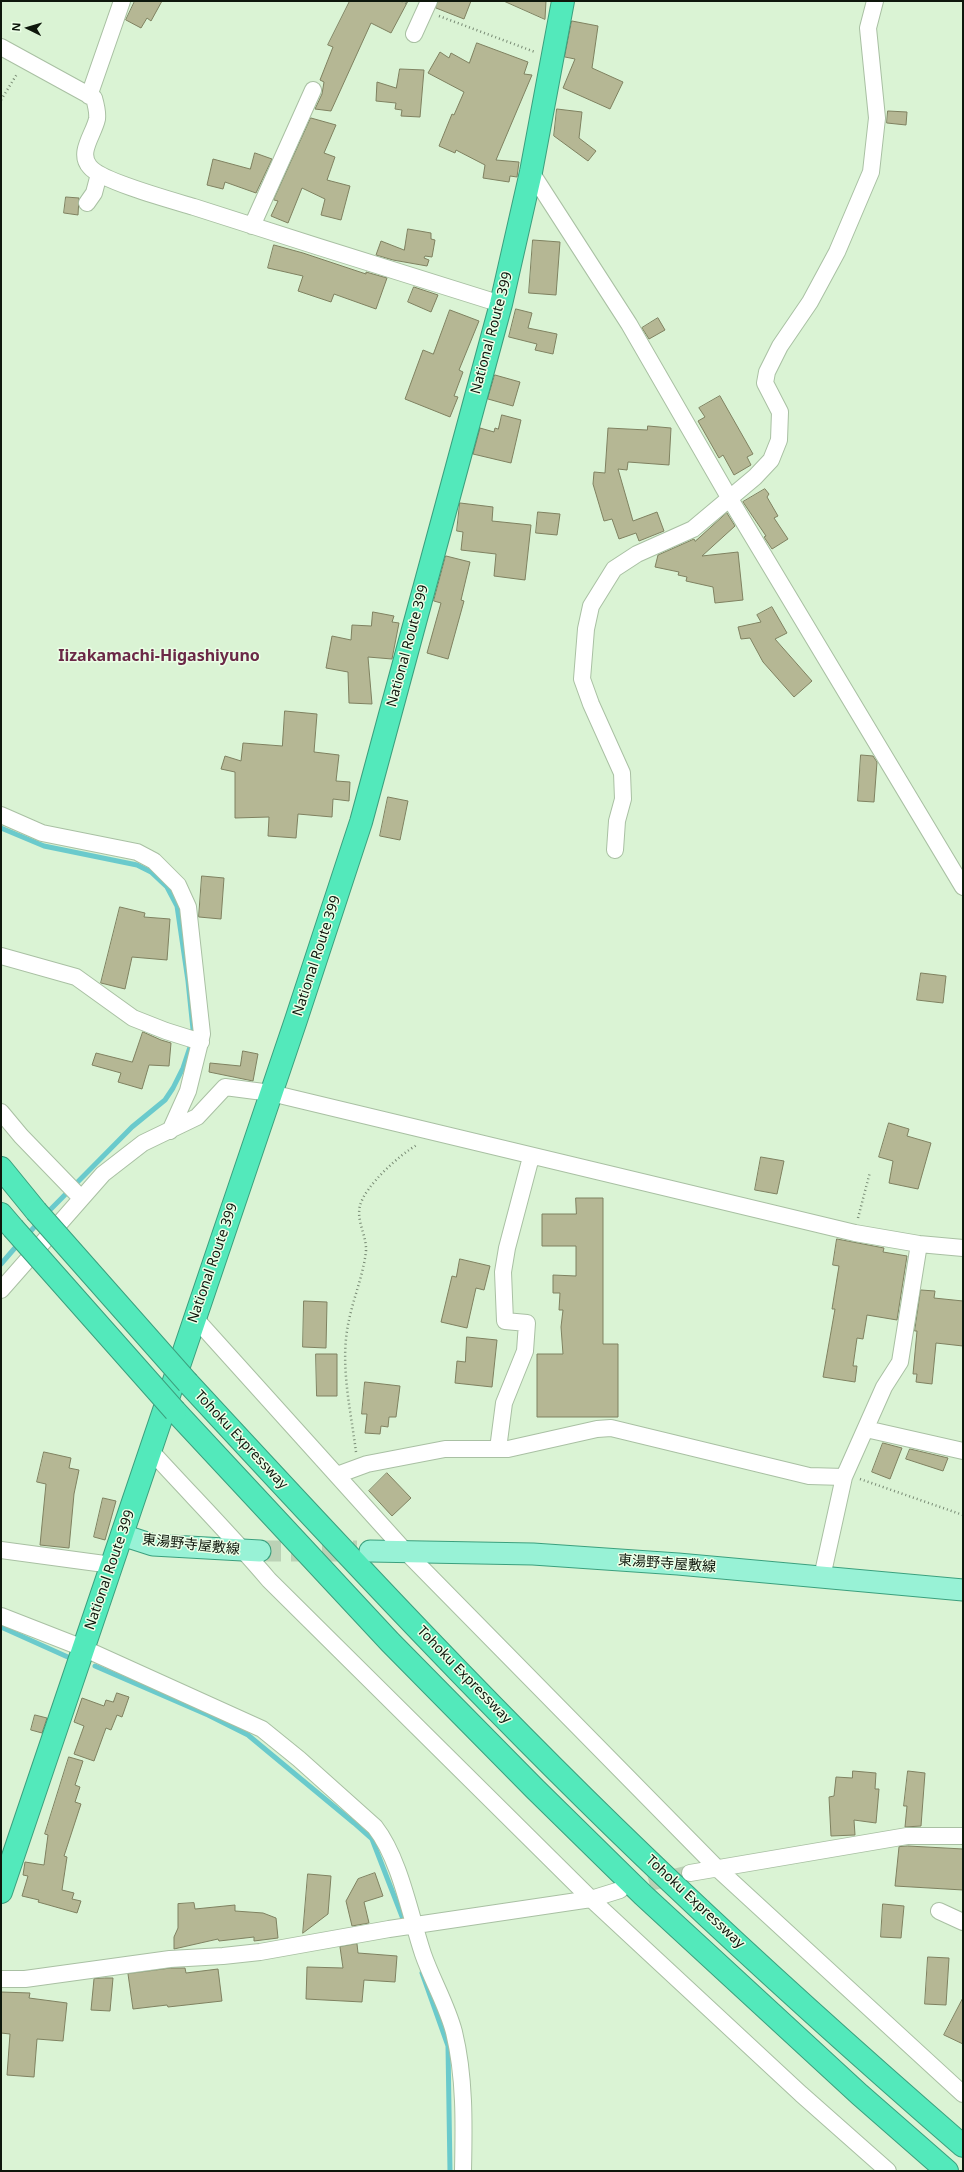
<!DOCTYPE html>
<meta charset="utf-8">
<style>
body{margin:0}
#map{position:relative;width:964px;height:2172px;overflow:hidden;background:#daf3d4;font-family:"Noto Sans",sans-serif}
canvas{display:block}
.frame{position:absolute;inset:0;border:2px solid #0e170c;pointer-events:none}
.north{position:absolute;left:8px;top:8px;width:40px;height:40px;-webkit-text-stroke:3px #ebfee6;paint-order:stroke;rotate:275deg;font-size:11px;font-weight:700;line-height:16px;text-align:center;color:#0e170c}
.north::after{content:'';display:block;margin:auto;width:14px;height:18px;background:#0e170c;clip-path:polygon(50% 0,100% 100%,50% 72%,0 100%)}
</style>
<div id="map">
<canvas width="964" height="2172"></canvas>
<div class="frame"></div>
<div class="north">N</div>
</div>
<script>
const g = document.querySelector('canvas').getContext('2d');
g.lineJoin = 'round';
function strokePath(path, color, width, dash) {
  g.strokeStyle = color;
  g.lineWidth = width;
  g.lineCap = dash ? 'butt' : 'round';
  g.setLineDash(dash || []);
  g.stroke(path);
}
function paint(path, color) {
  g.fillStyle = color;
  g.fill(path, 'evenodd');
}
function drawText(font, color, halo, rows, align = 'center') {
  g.font = font + ' "Noto Sans","Noto Sans JP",sans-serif';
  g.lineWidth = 3;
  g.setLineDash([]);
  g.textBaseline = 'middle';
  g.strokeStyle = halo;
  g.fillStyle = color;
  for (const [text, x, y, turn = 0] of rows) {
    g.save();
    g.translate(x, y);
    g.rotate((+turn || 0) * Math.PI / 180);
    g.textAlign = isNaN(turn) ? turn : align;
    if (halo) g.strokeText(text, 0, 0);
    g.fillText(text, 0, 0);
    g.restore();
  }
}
const stream = new Path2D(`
 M1,828L44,846L137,865L151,872L167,887L177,906L188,981L193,1029L190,1047L183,1068L173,1088L165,1100L132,1127L46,1214
 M27,1235L39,1222
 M1,1264L20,1242
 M1,1627L70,1658
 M95,1666L208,1715L248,1735L354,1823L372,1839L405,1924
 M422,1973L448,2046L450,2171`);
const building = new Path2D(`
 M135,1H162L151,21L147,18L141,28L126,20Z
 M350,1H408L391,33L371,23L331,111L315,109L322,94L324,82L320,80L333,47L328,45Z
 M438,1H471L464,19L436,8Z
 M504,1H546L545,19Z
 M572,21L598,26L592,68L623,82L610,109L563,88L575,59L565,57Z
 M477,43L528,62L524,74L532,75L496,160L519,162L517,177L510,176L509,182L483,178L485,165L456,150L455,153L439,146L452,114L454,115L464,92L428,73L440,52L449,58L451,53L469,63Z
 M400,69L424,70L420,117L401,116L402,110L395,109L396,103L376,101L377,82L396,88Z
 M557,109L582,112L579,138L596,151L588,161L554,136Z
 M888,111L907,112L906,125L887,123Z
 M311,118L336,125L324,153L335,157L327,180L350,186L341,220L321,215L325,199L302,188L288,223L271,216L278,201L274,200Z
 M255,153L272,159L256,193L225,182L223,189L207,185L213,159L250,169Z
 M66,197L79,198L78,215L64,213Z
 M408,229L431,233V239L435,240L432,257L425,256L424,258L429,260L427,266L393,260L376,255L381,241L404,250Z
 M533,240L560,242L556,295L529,293Z
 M274,245L303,253L366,274V272L387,278L376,309L334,294L331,302L298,291L303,276L268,268Z
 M414,287L438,295L431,312L408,302Z
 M516,309L532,313L528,328L557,334L553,354L535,350L537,344L509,337Z
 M450,310L479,321L459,370L463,372L454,396L458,397L450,417L405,399L423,350L433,354Z
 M658,318L665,330L649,339L642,328Z
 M495,375L520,382L513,406L488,399Z
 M720,396L753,454L747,457L751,465L734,475L723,455L719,458L698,421L705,417L699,408Z
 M502,415L521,420L511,463L473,454L480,428L494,432L495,428L498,429Z
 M648,426L671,428L669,465L628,462L627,470L618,469L633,521L657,512L664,531L639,541L636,533L619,539L612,519L604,521L593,484L594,472L605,473L608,428L647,430Z
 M765,489L769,494L767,497L778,516L774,518L788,539L772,549L764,537L766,536L743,502Z
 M460,503L493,507L492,521L531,525L525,580L494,576L496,554L461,550L463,532L457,531Z
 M538,512L560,514L557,535L536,533Z
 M727,513L735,526L702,556L738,552L743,600L715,603L713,587L686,581L687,577L678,575L679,572L655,567L658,555L694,539L695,541Z
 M446,556L470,562L461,600L464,601L448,659L427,653L441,603L434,601Z
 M772,607L787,633L775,639L812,681L794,697L763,662L750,638L741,639L738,627L761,622L757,615Z
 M373,612L394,616L392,622L399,623L392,659L368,657L372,704L349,703L348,672L326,668L332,636L351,640L352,625L371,626Z
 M285,711L317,714L314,752L339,755L336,781L350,782L349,801L333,799L332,817L298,814L296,838L268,836L269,817L235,818V772L221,769L225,756L241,761L243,743L282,746Z
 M861,755L873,756L877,762L874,802L858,801Z
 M388,797L408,801L400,840L380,836Z
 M202,876L224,878L221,919L199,917Z
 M120,907L145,913L144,917L170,919L167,960L132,957L125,989L101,983Z
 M921,973L946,976L943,1003L917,1000Z
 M143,1032L161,1040L171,1043L169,1066L149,1065L142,1089L118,1082L121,1073L92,1065L96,1053L132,1062Z
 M243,1051L258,1054L253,1081L209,1072L210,1063L240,1066Z
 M889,1123L909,1129L907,1136L931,1143L918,1189L889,1183L893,1161L879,1157Z
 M761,1157L784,1161L777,1194L755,1190Z
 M576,1198H603V1344H618V1417H537V1354H563L561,1327L563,1310H559L560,1293H553V1275L576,1276V1246H542V1214H576Z
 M837,1239L884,1248L883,1252L907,1256L897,1320L867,1315L863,1339L857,1338L853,1366H857L855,1382L823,1377L835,1309H832L839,1266L833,1265Z
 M460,1259L490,1266L484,1290L476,1288L467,1328L441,1322L452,1276L456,1277Z
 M921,1290L935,1291L934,1298L963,1301V1346L936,1343L932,1384L916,1382L917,1374H913L917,1331H915Z
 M304,1301L327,1302L326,1348L303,1347Z
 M467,1337L497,1340L492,1387L455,1383L457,1361L465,1362Z
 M316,1354H337V1396H317Z
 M365,1382L400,1386L396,1417H389L388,1427L381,1426L380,1434L365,1433L367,1414H362Z
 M883,1443L902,1448L890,1479L872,1472Z
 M910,1449L948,1458L943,1471L906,1459Z
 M44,1452L71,1458L69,1468L79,1470L74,1494L69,1548L40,1545L46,1484L37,1482Z
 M387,1473L411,1498L392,1516L369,1491Z
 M103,1498L116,1501L105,1540L94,1537Z
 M117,1693L129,1697L122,1717L117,1715L111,1730L106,1728L94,1761L74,1754L84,1726L74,1722L82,1698L104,1706L106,1700L113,1702Z
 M35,1715L47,1718L42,1733L31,1730Z
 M69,1757L83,1761L75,1785L80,1787L75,1802L81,1804L64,1856L67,1857L62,1890L74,1893L72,1899L81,1901L77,1913L38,1902L39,1900L22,1896L28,1876L23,1875L25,1862L44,1865L48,1835L45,1834Z
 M853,1771L876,1773L875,1789H879L876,1823L854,1820L855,1835L831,1836L829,1797L834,1796L836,1777L852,1778Z
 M908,1771L925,1773L921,1826L905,1827L907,1806H904Z
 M908,1846L963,1849V1890L895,1886L899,1847Z
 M375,1873L383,1896L364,1902L369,1923L352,1926L346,1901L358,1879Z
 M308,1874L331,1876L328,1914L303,1933Z
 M194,1903L195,1909L235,1905V1911L263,1913L276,1918L278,1938L254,1941V1937L219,1941L218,1939L174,1949V1937L178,1928V1904Z
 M883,1904L904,1906L901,1938L881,1937Z
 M357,1944L358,1953L397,1956L395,1982L364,1980L362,2002L306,1999L307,1967L343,1968L340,1947Z
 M928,1957L949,1958L946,2005L925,2004Z
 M171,1968H185L186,1973L218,1969L222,2001L168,2007L167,2005L133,2009L128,1974Z
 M105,1978H113L110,2011L91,2010L94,1979Z
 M1,1992L30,1993L29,1998L67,2003L63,2041L37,2039L34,2077L7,2075L10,2034L1,2033Z
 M963,1998V2044L944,2035Z`);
const minorTunnel = new Path2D(`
 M626,1889L690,1873`);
const majorTunnel = new Path2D(`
 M260,1551H357`);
const path = new Path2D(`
 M402,1L409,5
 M439,16L535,52
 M1,100L17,74
 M858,1218L870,1172
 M356,1452C351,1412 341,1370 347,1331C351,1303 363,1278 366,1251C367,1236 356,1221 360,1206C364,1187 400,1154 417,1145
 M860,1479L963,1515`);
const minor = new Path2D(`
 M414,34L429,1
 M1,47L94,98C96,105 98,112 97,119C94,134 77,153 90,167C101,181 174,201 194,207C296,240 399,272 501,304
 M89,96L122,1
 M531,172L629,324L730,499L963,887
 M87,203L94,193L99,174
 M252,226L313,90
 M1,815L42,833L137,852L154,861L178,885L188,907L202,1034L188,1091L170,1131
 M615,850L617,821L623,799L622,773L591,704L582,679L586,629L591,606L614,569L637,554L693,529L755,477L771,460L779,440L780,412L765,383L767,372L780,346L810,302L837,252L871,172L877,118L868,28L875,1
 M1,956L76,977L133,1018L166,1031L201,1042
 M1,1112L21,1136L81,1198
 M1,1290L103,1174L143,1143L197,1117L225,1087L271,1093L855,1233L919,1244L963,1248
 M195,1318L406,1552L718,1869L963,2094
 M866,1429L963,1451
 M498,1449L504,1403L525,1351L527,1323L505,1321L503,1272L507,1248L531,1157
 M151,1451C190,1494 232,1536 269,1580L591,1899L801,2094L888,2171
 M337,1475L367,1464L445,1449H508L597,1429L611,1428L809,1476L844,1477
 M1,1550L112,1565
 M822,1577L844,1477L884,1387L900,1362L919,1244
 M1,1616L83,1648L262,1729L299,1759L375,1827C400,1859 410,1915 423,1954C432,1980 447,2005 454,2032C465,2077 464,2125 463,2171
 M690,1873L907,1836H963
 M939,1911L963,1922
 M1,1979H25L170,1959L223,1956L260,1952L389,1929L591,1899L620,1890`);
const major = new Path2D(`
 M122,1535L153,1545L260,1551
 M370,1551L533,1554L678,1564L963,1590`);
const highway = new Path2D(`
 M1,1168L36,1211
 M1,1214L13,1228
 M188,1383C345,1553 503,1723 671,1882C766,1972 864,2060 963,2146
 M175,1411L390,1642L535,1789L643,1895L859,2094L947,2171
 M1,1892L296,1020L361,822L501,304L531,172L563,1`);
const highwayBridge = new Path2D(`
 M36,1211L188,1383
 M13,1228L175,1411`);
const streetNames = [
 ["National Route 399",492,333,-75],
 ["National Route 399",408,646,-75],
 ["National Route 399",317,956,-72],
 ["National Route 399",213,1263,-71],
 ["Tohoku Expressway",241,1440,47],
 ["東湯野寺屋敷線",191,1545,6],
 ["東湯野寺屋敷線",667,1564,4],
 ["National Route 399",110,1570,-71],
 ["Tohoku Expressway",464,1675,46],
 ["Tohoku Expressway",695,1902,43]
];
const quarterNames = [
 ["Iizakamachi-Higashiyuno",159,656]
];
strokePath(stream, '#6acacc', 5);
paint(building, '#b5b794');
strokePath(building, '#7f8160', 1);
strokePath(minorTunnel, '#bbd2b6', 16, [16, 8]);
strokePath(majorTunnel, '#bbd2b6', 21, [21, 10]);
strokePath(minor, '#a9c0a3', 18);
strokePath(major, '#3ba07e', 23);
strokePath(highway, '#3ba07e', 24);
strokePath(path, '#788a74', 2.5, [1, 3]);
strokePath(minor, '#fff', 16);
strokePath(major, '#98f2d6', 21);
strokePath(highway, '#53e9bb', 22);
strokePath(highwayBridge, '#3ba07e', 24, []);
strokePath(highwayBridge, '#53e9bb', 22);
drawText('14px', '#0e170c', '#ebfee6', streetNames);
drawText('bold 16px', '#6b2947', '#ebfee6', quarterNames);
</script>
